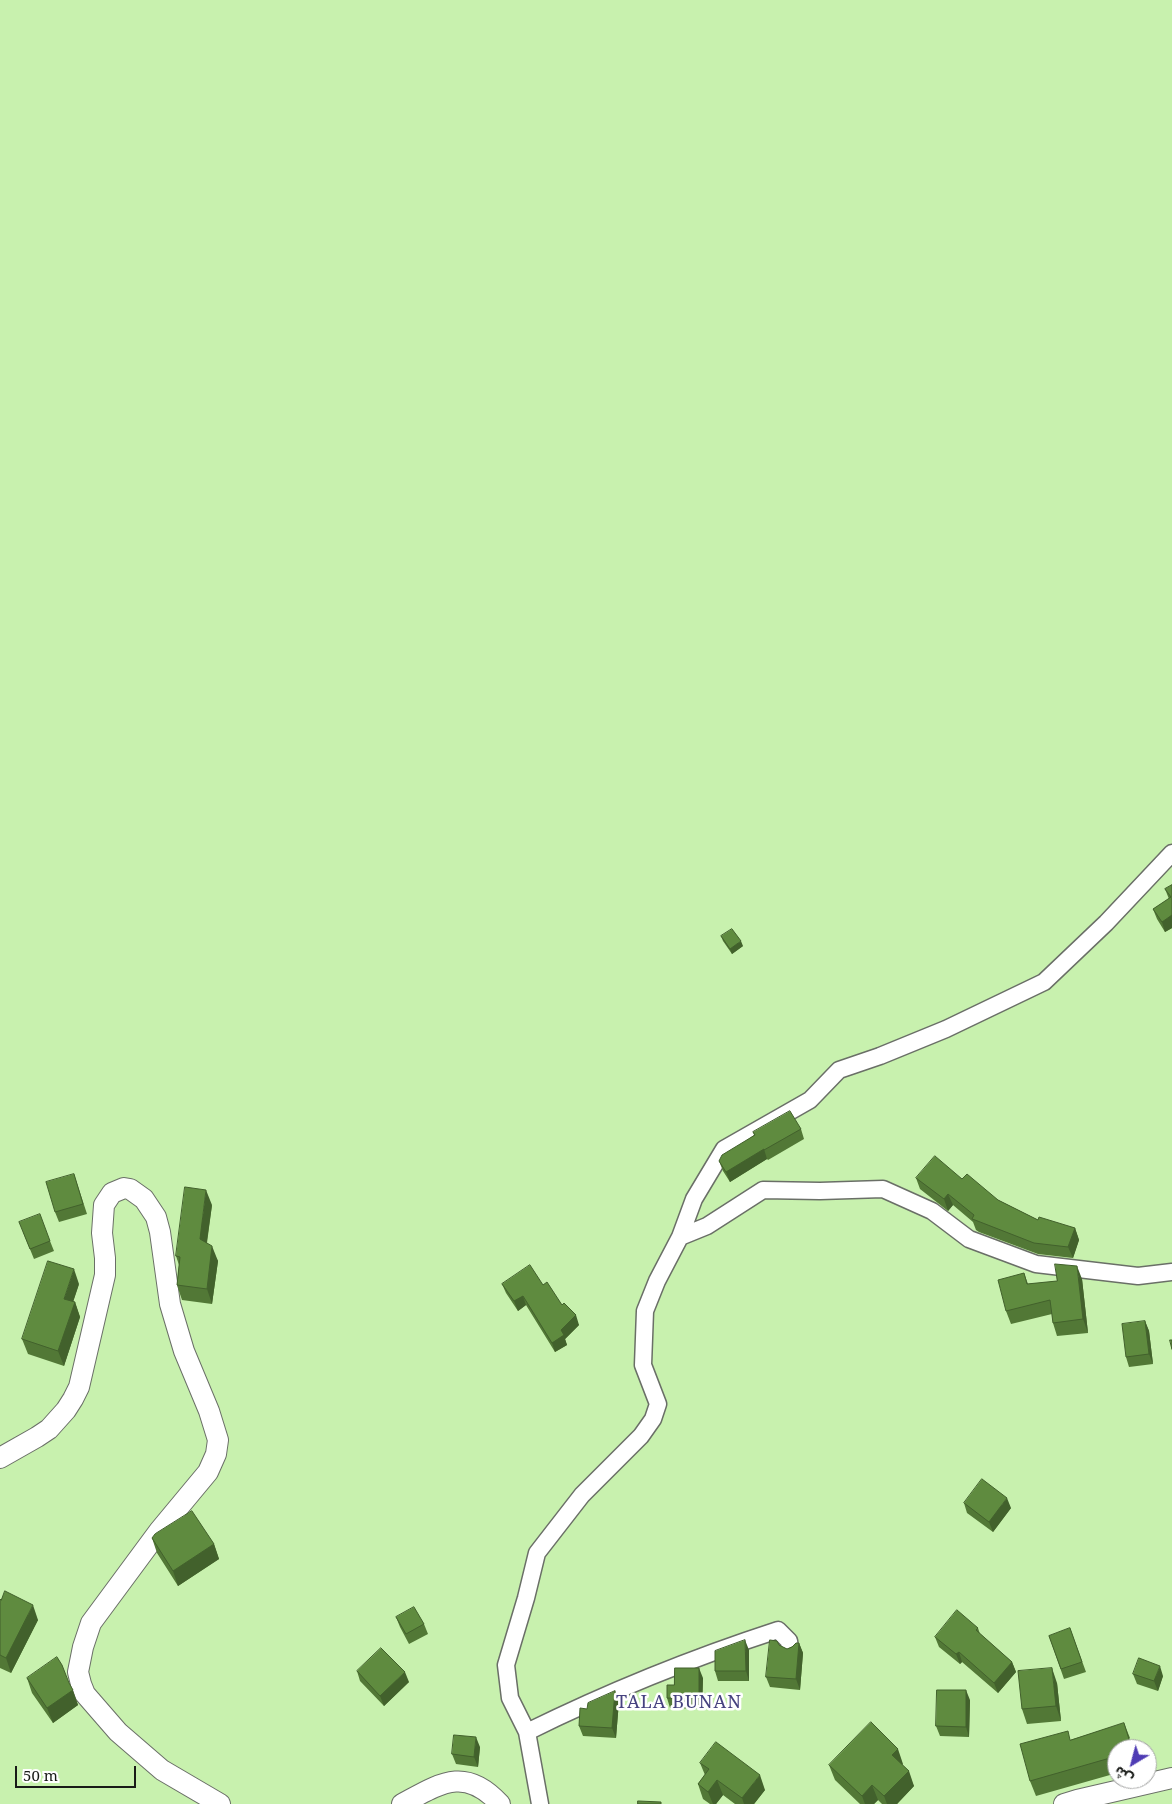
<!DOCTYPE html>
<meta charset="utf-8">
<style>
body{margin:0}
#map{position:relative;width:1172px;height:1804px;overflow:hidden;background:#edf3ea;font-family:"Noto Serif","Noto Sans Arabic",serif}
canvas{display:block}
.north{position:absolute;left:1107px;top:1739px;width:50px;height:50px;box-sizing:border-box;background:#fff;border:1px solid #a3a4a3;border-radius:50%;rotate:217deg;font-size:14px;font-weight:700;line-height:20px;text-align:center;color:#191b18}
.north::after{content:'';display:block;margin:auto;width:18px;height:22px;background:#4f3cb4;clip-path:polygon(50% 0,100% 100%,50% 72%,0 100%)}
.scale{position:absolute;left:15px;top:1766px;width:121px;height:22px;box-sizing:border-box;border:2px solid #191b18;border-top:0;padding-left:6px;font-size:15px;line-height:18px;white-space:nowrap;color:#191b18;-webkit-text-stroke:4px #fff;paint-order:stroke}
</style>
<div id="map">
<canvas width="1172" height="1804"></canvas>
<div class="north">ش</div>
<div class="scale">50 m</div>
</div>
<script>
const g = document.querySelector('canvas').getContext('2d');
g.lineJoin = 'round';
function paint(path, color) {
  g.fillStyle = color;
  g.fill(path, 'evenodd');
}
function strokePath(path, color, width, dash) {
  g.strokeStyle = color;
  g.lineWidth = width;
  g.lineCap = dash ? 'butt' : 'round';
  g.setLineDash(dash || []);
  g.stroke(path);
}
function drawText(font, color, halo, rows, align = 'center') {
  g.font = font + ' "Noto Serif",serif';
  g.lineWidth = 5;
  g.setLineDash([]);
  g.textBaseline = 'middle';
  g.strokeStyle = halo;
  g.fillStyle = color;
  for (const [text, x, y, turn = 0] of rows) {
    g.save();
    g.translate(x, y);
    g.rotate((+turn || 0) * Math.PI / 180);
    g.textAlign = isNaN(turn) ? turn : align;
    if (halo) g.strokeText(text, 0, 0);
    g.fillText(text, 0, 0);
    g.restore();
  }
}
const green = new Path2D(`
 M0,0H1172V1804H0ZM1117,1749H1147V1779H1117Z`);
const minor = new Path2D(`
 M680,1237L694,1199L724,1149L810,1100L839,1070L880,1056L946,1029L1044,982L1106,923L1172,853
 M527,1732C608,1692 692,1658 778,1630L789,1641L790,1649
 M540,1804L527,1732L510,1698L506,1665L526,1598L537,1553L582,1495L641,1436L653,1419L658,1404L643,1365L645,1311L657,1281L680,1237L707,1226L763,1190L820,1191L883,1189L932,1211L969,1239L1036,1264L1138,1276L1172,1272`);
const major = new Path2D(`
 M0,1458L37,1437L49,1429L66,1410L73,1399L79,1387L105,1275V1258L102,1233L104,1205L112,1193L124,1188L130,1189L144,1199L156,1217L160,1232L170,1304L184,1351L209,1411L218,1440L216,1454L208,1472L159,1531L91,1623L83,1647L78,1672L81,1684L85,1694L118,1732L162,1770L220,1804
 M402,1804C441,1783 465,1766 500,1804
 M1064,1804L1077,1800L1172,1778`);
const wall = new Path2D(`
 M1172,885V928L1165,932L1157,919L1153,909L1169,899L1165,889Z
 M721,936L743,946L732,954L723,941Z
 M801,1129L804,1139L768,1160L767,1159L730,1182L723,1171L719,1161L754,1135L753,1132Z
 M74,1174L87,1214L59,1222L55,1212Z
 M916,1178L962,1179L998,1200L1038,1220L1075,1228L1079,1240L1073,1258L1038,1254L979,1232L976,1230L973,1222L953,1205L948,1211L920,1189Z
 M212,1205L207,1243L218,1261L212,1304L182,1300L177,1285L179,1265L176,1256Z
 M23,1232L50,1241L54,1251L34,1259Z
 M1024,1273L1028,1284L1082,1279L1088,1333L1057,1336L1053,1323L1052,1314L1011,1324L1006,1311Z
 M79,1284L73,1302H75L80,1317L64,1366L28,1354L22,1339Z
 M502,1284L543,1285L579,1325L565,1339L567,1345L555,1352L526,1305L518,1311L506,1293Z
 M1145,1321L1149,1331L1153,1364L1129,1367L1126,1357Z
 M964,1503L1011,1508L993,1532L967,1513Z
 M152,1538L214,1544L219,1559L178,1586L157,1553Z
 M0,1599L38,1620L11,1673L0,1668Z
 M396,1617L424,1624L428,1634L409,1644L400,1627Z
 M978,1628L980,1634L1012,1662L1016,1672L998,1693L962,1662L960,1664L939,1647L935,1637Z
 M1070,1628L1086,1672L1064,1679L1049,1636Z
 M799,1643L803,1653L800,1690L770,1687L766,1677L779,1645L787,1649Z
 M749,1650V1681H718L715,1671Z
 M357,1671L409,1682L384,1706L360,1681Z
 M1133,1674L1163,1676L1158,1691L1137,1684Z
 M27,1678L69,1684L78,1705L53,1723L32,1693Z
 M703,1678L702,1709L670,1708L667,1698L674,1685Z
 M1057,1683L1061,1721L1027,1724L1022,1709Z
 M615,1691L619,1701L616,1738L583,1736L579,1726L587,1709Z
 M970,1700L969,1737L940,1736L936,1726Z
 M1124,1723L1130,1738L1117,1749V1773L1036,1796L1030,1781L1071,1740Z
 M480,1747L478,1767L456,1764L452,1754Z
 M700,1763L765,1790L754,1804H735L723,1795L716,1804H710L703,1799L698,1784L705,1775Z
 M903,1764L902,1765L914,1786L897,1804H882L878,1800L874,1804H860L835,1780L829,1765Z`);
const shadedWall = new Path2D(`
 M1172,915V928L1165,932L1162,922Z
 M741,941L743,946L732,954L730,949Z
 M764,1149L767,1159L730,1182L726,1172Z
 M206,1190L212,1205L205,1254L200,1239Z
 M948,1194L953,1205L948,1211L944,1199Z
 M1075,1228L1079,1240L1073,1258L1068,1247Z
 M212,1246L218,1261L212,1304L207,1289Z
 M1077,1266L1082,1279L1088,1333L1083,1319Z
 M74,1269L79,1284L69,1314L64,1299Z
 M523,1296L526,1305L518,1311L514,1301Z
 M75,1302L80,1317L64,1366L58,1351Z
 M576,1315L579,1325L565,1339L567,1345L555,1352L552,1343L561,1330Z
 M1145,1321L1149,1331L1153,1364L1149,1354Z
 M1007,1498L1011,1508L993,1532L989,1522Z
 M214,1544L219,1559L178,1586L173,1571Z
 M33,1605L38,1620L11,1673L6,1658Z
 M745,1640L749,1650V1681L746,1671Z
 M799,1643L803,1653L800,1690L796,1679Z
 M959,1652L962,1662L960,1664L956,1654Z
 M1012,1662L1016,1672L998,1693L994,1683Z
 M1160,1666L1163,1676L1158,1691L1154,1681Z
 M699,1668L703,1678L702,1709L699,1699Z
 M1052,1668L1057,1683L1061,1721L1056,1706Z
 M405,1672L409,1682L384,1706L380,1696Z
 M73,1690L78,1705L53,1723L47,1708Z
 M966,1690L970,1700L969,1737L966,1727Z
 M615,1691L619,1701L616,1738L612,1728Z
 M476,1737L480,1747L478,1767L474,1757Z
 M898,1749L903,1764L897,1770L892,1755Z
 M909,1771L914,1786L897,1804H887L884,1796Z
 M760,1775L765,1790L754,1804H744L742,1798Z
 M717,1780L723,1795L716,1804H713L708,1792Z
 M872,1785L878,1800L874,1804H865L862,1796Z`);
const building = new Path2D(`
 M1172,885V915L1162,922L1153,909L1171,897L1165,889Z
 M732,929L741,941L730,949L721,936Z
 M790,1111L801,1129L764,1150V1149L726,1172L719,1161L722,1155L755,1135L753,1132Z
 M935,1156L962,1179L967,1174L998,1200L1038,1220L1039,1217L1075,1228L1068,1247L1034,1243L975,1220L972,1219L974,1215L948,1194L944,1199L916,1178Z
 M74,1174L83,1204L55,1212L46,1182Z
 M185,1187L206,1190L200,1239L212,1246L207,1289L177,1285L180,1257L176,1256Z
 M40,1214L50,1241L30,1249L19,1222Z
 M48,1261L74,1269L64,1299L75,1302L58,1351L22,1339Z
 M1055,1264L1077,1266L1083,1319L1053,1323L1050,1300L1006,1311L998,1280L1024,1273L1027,1284L1057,1281Z
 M530,1265L543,1285L547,1282L562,1305L564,1303L576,1315L561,1330L564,1335L552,1343L523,1296L514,1301L502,1284Z
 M1145,1321L1149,1354L1126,1357L1122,1324Z
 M1170,1340H1172V1349Z
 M982,1479L1007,1498L989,1522L964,1503Z
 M192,1511L214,1544L173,1571L152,1538L155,1534Z
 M5,1591L33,1605L6,1658L0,1655V1599L1,1600Z
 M414,1607L424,1624L406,1634L396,1617Z
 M957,1610L978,1628L976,1630L1012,1662L994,1683L959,1652L956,1654L935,1637Z
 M1070,1628L1082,1662L1061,1669L1049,1636Z
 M745,1640L746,1671H715V1651Z
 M770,1640L777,1641L779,1645L787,1649L792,1647L796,1643H799L796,1679L766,1677Z
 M381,1648L405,1672L380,1696L357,1671Z
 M57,1657L62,1665L69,1683L73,1690L47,1708L27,1678Z
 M1139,1658L1160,1666L1154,1681L1133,1674Z
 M675,1668H699V1699L667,1698V1685H674Z
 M1052,1668L1056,1706L1022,1709L1018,1671Z
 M937,1690H966V1727L936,1726Z
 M615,1691L612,1728L579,1726L580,1708L587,1709L588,1703Z
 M871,1722L898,1749L892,1755L909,1771L884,1796L872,1785L862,1796L829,1765Z
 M1124,1723L1132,1749H1117V1756L1030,1781L1020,1744L1068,1731L1070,1740Z
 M454,1735L476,1737L474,1757L452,1754Z
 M716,1742L760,1775L742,1798L717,1780L708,1792L698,1784L709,1769L700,1763Z
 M638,1801L661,1802V1804H638Z`);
const quarterNames = [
 ["TALA BUNAN",679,1703]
];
paint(green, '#c8f1ae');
strokePath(minor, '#6a6f67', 19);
strokePath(major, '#6a6f67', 22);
strokePath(minor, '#fff', 16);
strokePath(major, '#fff', 20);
paint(wall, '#527836');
paint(shadedWall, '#42612c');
paint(building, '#5f8b3f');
strokePath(building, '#42612c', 1);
g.letterSpacing = '1px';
drawText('18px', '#46427f', '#fff', quarterNames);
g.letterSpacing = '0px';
</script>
